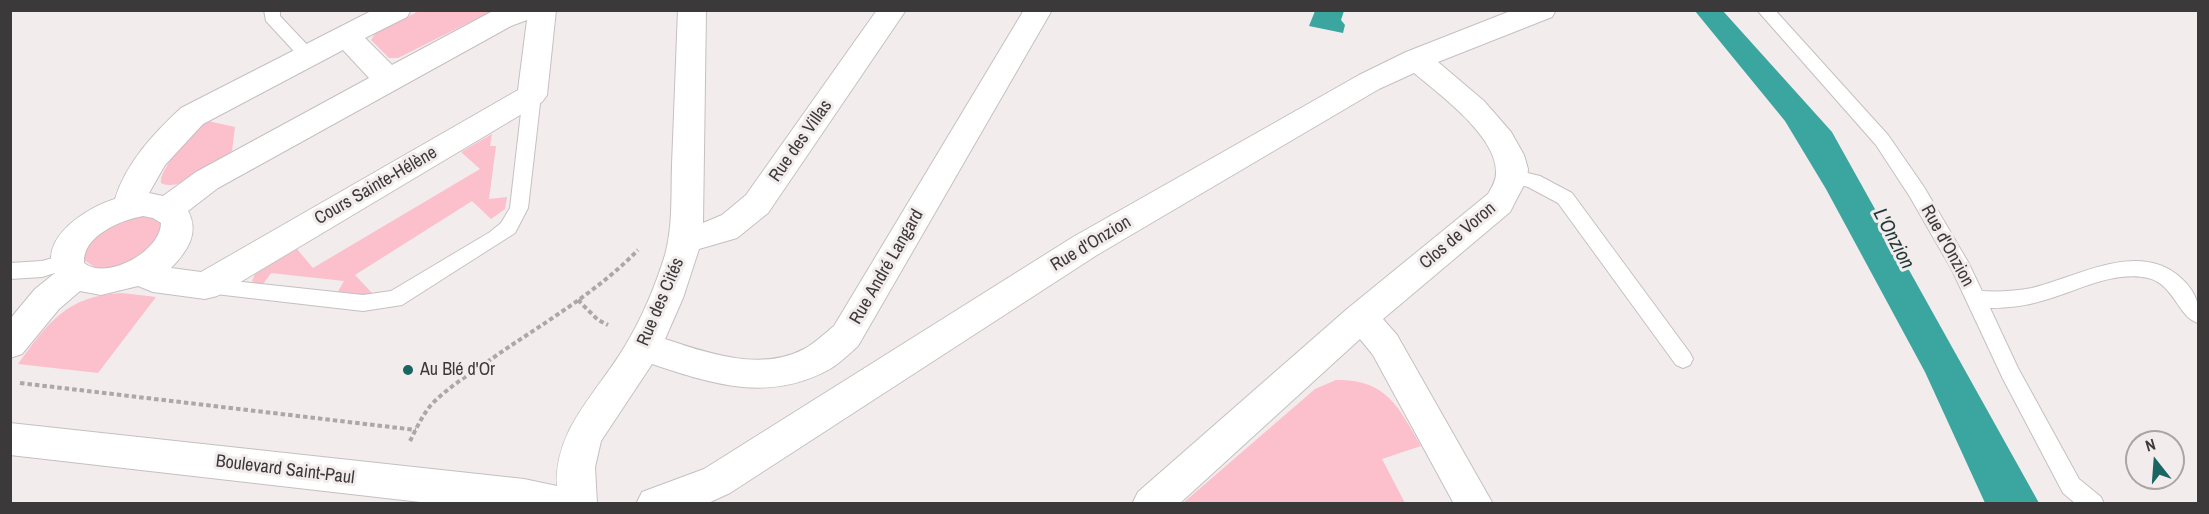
<!DOCTYPE html>
<meta charset="utf-8">
<style>
body{margin:0}
#map{position:relative;width:2209px;height:514px;overflow:hidden;background:#f3eced;font-family:"Archivo Narrow",sans-serif}
canvas{display:block}
.frame{position:absolute;inset:0;border:12px solid #3c393a;pointer-events:none}
.north{position:absolute;left:2125px;top:430px;width:60px;height:60px;box-sizing:border-box;background:#f3eced;border:2px solid #aaa4a5;border-radius:50%;rotate:343deg;font-size:16px;font-weight:700;line-height:24px;text-align:center;color:#3c393a}
.north::after{content:'';display:block;margin:auto;width:21px;height:27px;background:#1a6663;clip-path:polygon(50% 0,100% 100%,50% 72%,0 100%)}
</style>
<div id="map">
<canvas width="2209" height="514"></canvas>
<div class="frame"></div>
<div class="north">N</div>
</div>
<script>
const g = document.querySelector('canvas').getContext('2d');
g.lineJoin = 'round';
function paint(path, color) {
  g.fillStyle = color;
  g.fill(path, 'evenodd');
}
function strokePath(path, color, width, dash) {
  g.strokeStyle = color;
  g.lineWidth = width;
  g.lineCap = dash ? 'butt' : 'round';
  g.setLineDash(dash || []);
  g.stroke(path);
}
function drawText(font, color, halo, rows, align = 'center') {
  g.font = font + ' "Archivo Narrow",sans-serif';
  g.lineWidth = 6;
  g.setLineDash([]);
  g.textBaseline = 'middle';
  g.strokeStyle = halo;
  g.fillStyle = color;
  for (const [text, x, y, turn = 0] of rows) {
    g.save();
    g.translate(x, y);
    g.rotate((+turn || 0) * Math.PI / 180);
    g.textAlign = isNaN(turn) ? turn : align;
    if (halo) g.strokeText(text, 0, 0);
    g.fillText(text, 0, 0);
    g.restore();
  }
}
const green = new Path2D(`
 M419,11H492L398,58H389L371,40L376,32Z
 M208,121L235,127L232,151C216,162 180,193 161,183C158,169 196,128 208,121Z
 M492,134L490,146H496L489,199L507,197L505,209L491,219L472,201L355,275L373,294L336,295L344,281L271,273L261,287L252,281L255,274L297,249L313,268L480,169L461,152Z
 M143,214L160,220L164,227L163,235L138,262L99,270L84,260C89,224 112,223 143,214Z
 M122,293L156,297L98,373L18,364C49,322 66,296 122,293Z
 M1336,380C1386,379 1398,406 1421,446L1382,459L1405,503H1183L1315,389Z`);
const water = new Path2D(`
 M1315,11H1344L1341,20L1345,25L1343,33L1309,26Z
 M1695,11H1723L1832,132L2039,503H1985L1925,372L1826,189L1785,121Z`);
const path = new Path2D(`
 M578,300L598,320L608,325
 M20,383L416,430
 M410,441C416,429 422,416 431,405C448,387 470,374 490,360C541,324 594,295 638,250`);
const lane = new Path2D(`
 M264,10H280V16L314,52L317,56L314,60H302L266,21Z
 M1757,10H1775L1888,135L1924,187L1968,262L1982,291C1999,292 2016,291 2032,288C2078,277 2140,239 2182,279C2196,292 2200,304 2198,323C2178,317 2174,284 2148,278C2114,270 2077,291 2045,300C2026,306 2008,308 1990,308L2018,368L2079,479L2101,497L2104,504H2076L2063,493L2003,379L1952,270L1910,197L1876,145Z
 M532,89L538,91L541,95L528,208L515,233L402,305L363,311L198,292L195,286L198,280L205,278L363,295L391,291L490,232L501,223L510,208L523,95L526,91Z
 M1511,169L1540,176L1572,193L1690,353L1693,359L1690,365L1683,368L1676,365L1558,203L1528,187L1504,181L1502,176L1504,171Z
 M67,254L74,257L77,262L74,267L42,277L10,279V263L42,261Z`);
const street = new Path2D(`
 M373,10H411L407,17L365,38L392,65L491,12L556,10L547,95L542,102L217,296L205,299L153,292L138,286L101,295L80,291L59,309L22,354L10,358V319L35,289L55,273C37,238 88,207 115,199C126,163 154,133 181,108ZM527,20L518,90L201,272L171,268C187,252 200,233 188,211L218,188L511,26ZM343,50L369,78L196,172L163,196L149,193L165,165L203,124ZM143,216L153,218L161,223C161,251 107,281 84,263C82,236 121,220 143,216Z
 M678,10H706L703,223L722,215L746,195L877,10H906L768,213L737,238L699,249L683,298L665,339C707,353 761,372 804,349C815,343 824,334 834,326L1024,10H1052L858,346C849,354 840,363 830,369C769,403 712,384 652,364L601,441L595,467L597,504H438L10,455V423L524,479L557,486C554,429 598,392 625,346C642,318 655,287 665,255C673,226 671,195 672,165C674,113 676,62 678,10Z
 M1513,10H1556L1552,17L1438,62L1484,101L1511,132L1524,155L1528,169L1527,179L1510,212L1383,319L1397,335L1493,504H1454L1373,355L1360,339L1179,504H1132L1138,492L1347,309L1488,194C1492,187 1496,181 1496,173C1498,137 1439,94 1414,73L1379,89L1097,255L730,493L706,504H636L642,492L704,469L1073,237L1359,75L1406,52Z`);
const markers = [
 [408,370,6,"#1a6663"]
];
const streetNames = [
 ["Rue des Villas",801,141,-55],
 ["Cours Sainte-Hélène",376,186,-30],
 ["Clos de Voron",1458,236,-40],
 ["Rue d'Onzion",1091,244,-31],
 ["Rue d'Onzion",1947,246,61],
 ["Rue André Langard",887,267,-60],
 ["Rue des Cités",661,302,-67],
 ["Boulevard Saint-Paul",285,470,7]
];
const poiNames = [
 ["Au Blé d'Or",420,370]
];
const waterNames = [
 ["L'Onzion",1893,239,62]
];
paint(green, '#fcbfcc');
paint(water, '#3ba5a0');
strokePath(lane, '#c6bfc1', 2);
strokePath(street, '#c6bfc1', 2);
strokePath(path, '#aca7a8', 4, [4.5, 3]);
paint(lane, '#fff');
paint(street, '#fff');
for (const [x, y, r, color] of markers) {
  const dot = new Path2D();
  dot.arc(x, y, r, 0, 2 * Math.PI);
  g.fillStyle = color;
  g.fill(dot);
  strokePath(dot, '#f3eced', 2);
}
drawText('18px', '#3c393a', '#f3eced', streetNames);
drawText('18px', '#3c393a', '#f3eced', poiNames, 'left');
drawText('italic 20px', '#1f3735', '#f3eced', waterNames);
</script>
